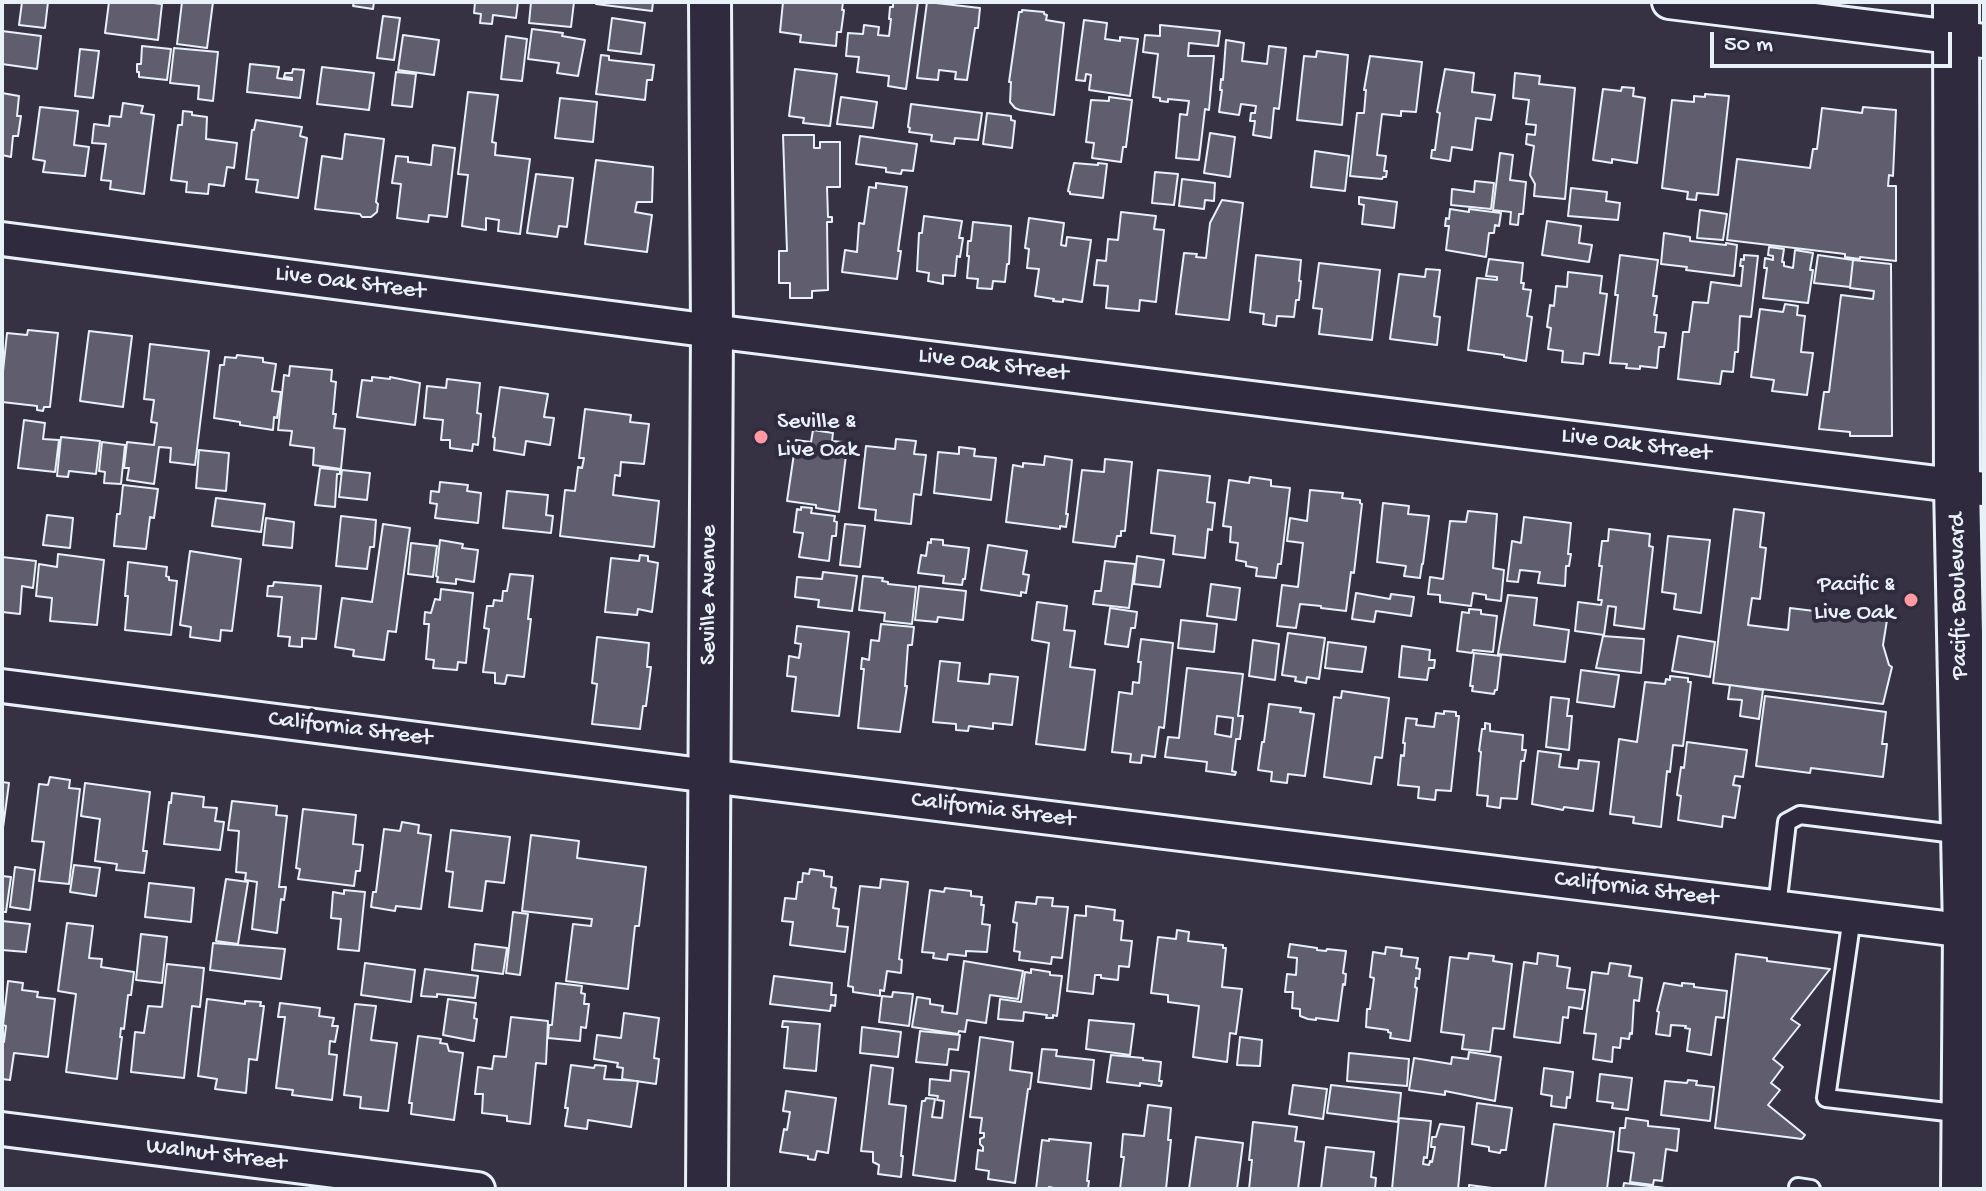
<!DOCTYPE html>
<style>
body{margin:0}
#map{position:relative;width:1986px;height:1191px;overflow:hidden;background:#363244;font-family:"Gochi Hand",sans-serif}
canvas{display:block}
.frame{position:absolute;inset:0;border:4px solid #e8f1f8;pointer-events:none}
.scale{position:absolute;left:1710px;top:32px;width:242px;height:36px;box-sizing:border-box;border:4px solid #e8f1f8;border-top:0;padding-left:10px;font-size:24px;line-height:28px;white-space:nowrap;color:#e8f1f8;-webkit-text-stroke:6px #2f2a3d;paint-order:stroke}
</style>
<div id="map">
<canvas width="1986" height="1191"></canvas>
<div class="frame"></div>
<div class="scale">50 m</div>
</div>
<script>
const g = document.querySelector('canvas').getContext('2d');
g.lineJoin = 'round';
function paint(path, color) {
  g.fillStyle = color;
  g.fill(path, 'evenodd');
}
function strokePath(path, color, width, dash) {
  g.strokeStyle = color;
  g.lineWidth = width;
  g.lineCap = dash ? 'butt' : 'round';
  g.setLineDash(dash || []);
  g.stroke(path);
}
function drawText(font, color, halo, rows, align = 'center') {
  g.font = font + ' "Gochi Hand",sans-serif';
  g.lineWidth = 8;
  g.setLineDash([]);
  g.textBaseline = 'middle';
  g.strokeStyle = halo;
  g.fillStyle = color;
  for (const [text, x, y, turn = 0] of rows) {
    g.save();
    g.translate(x, y);
    g.rotate((+turn || 0) * Math.PI / 180);
    g.textAlign = isNaN(turn) ? turn : align;
    if (halo) g.strokeText(text, 0, 0);
    g.fillText(text, 0, 0);
    g.restore();
  }
}
const building = new Path2D(`
 M22,2H48L45,28L19,25Z
 M109,2H145L162,4L158,40L105,33Z
 M182,2H213L207,48L177,44Z
 M354,2H374L373,9L353,6Z
 M475,2H518L516,18L493,15L492,24L480,23L481,14L474,13Z
 M531,2H574L571,27L529,23Z
 M596,2H653L652,11L596,4Z
 M783,2H843L842,10H844L841,32H837L836,46L800,42L801,35L780,32Z
 M893,2H918L906,89L888,86L889,76L857,72L859,57L846,56L848,33L863,34L864,25L879,27L878,35L889,36L891,19H889L890,7H893Z
 M927,2L980,8L978,28H975L967,80L955,79L956,72L939,70L938,80L917,78Z
 M1022,10L1044,12V14L1047,15L1046,20L1064,23L1054,115L1020,110L1015,108L1010,102L1011,82H1009L1019,12H1022Z
 M383,16L400,18L394,60L377,58Z
 M612,18L645,23L641,54L608,50Z
 M1084,20L1107,23L1105,39L1120,41V37L1138,39L1130,96L1089,90L1091,75L1086,74L1085,81L1076,80Z
 M1160,25L1220,31L1218,46L1189,43L1188,56H1214L1209,110L1205,109L1199,160L1176,158L1180,114L1187,115L1189,101L1168,99V102L1160,101V98L1153,97L1158,54L1143,52L1145,35L1160,36Z
 M532,29L563,33L562,36L585,40L578,76L557,73L559,63L528,59Z
 M2,31L41,36L37,69L2,64Z
 M403,35L439,40L434,75L398,70Z
 M506,36L527,39L522,81L501,79Z
 M1226,40L1244,43L1242,61L1267,64L1269,46L1286,48L1279,109L1274,108L1271,138L1253,135L1255,121H1250L1251,113H1255L1256,106L1241,104L1239,115L1219,112L1222,90H1220L1221,79L1223,80Z
 M142,46L171,49L167,80L139,77V72H137V64H141Z
 M174,48L218,52L213,101L198,99L199,86L170,83Z
 M80,49L99,51L93,98L75,96Z
 M1317,51L1348,55L1342,125L1297,120L1304,56L1316,57Z
 M601,55L609,56V60L654,65L652,80H647L645,100L596,94Z
 M1370,56L1422,62L1416,112L1401,111V116L1382,114L1377,155L1386,156L1384,171H1387L1386,177H1383L1382,179L1350,176L1357,113H1364L1366,90H1364Z
 M250,64L279,67L277,78L292,80V78L284,77L285,73H292L293,69L304,70L300,98L247,92Z
 M322,67L374,73L369,110L317,104Z
 M795,69L837,74L830,126L803,123L804,118L789,116Z
 M1445,69L1474,73L1472,92L1495,95L1491,120L1476,118L1472,150L1452,147L1450,161L1431,158L1432,150H1435L1440,113L1437,112Z
 M396,72L416,74L412,107L392,105Z
 M1515,73L1540,76L1539,84L1575,88L1565,199L1534,196L1535,184L1530,175L1534,146L1526,144L1527,134L1535,135L1536,125L1526,124L1529,100L1513,98Z
 M1622,87L1634,88L1633,96L1645,98L1637,163L1612,159V163L1593,160L1603,89L1621,91Z
 M468,92L498,95L492,142L496,143L495,155L530,159L520,234L498,231L499,220L486,218V230L462,226L468,175L458,174Z
 M2,93L19,96L17,116H21L18,136H13L11,157L2,155Z
 M1705,94L1729,96L1718,195L1697,193L1696,200L1687,199L1688,192L1662,188L1672,100L1694,102V96L1705,97Z
 M841,97L877,102L873,128L837,124Z
 M1109,97L1132,100L1126,147H1123L1121,162L1092,158L1094,143L1086,142L1091,100L1109,101Z
 M560,98L597,102L593,142L555,138Z
 M123,103L143,106L141,113L154,115L144,194L110,189L111,181L101,180L106,144L92,143L94,124L109,126L110,116L121,117Z
 M911,104L982,113L978,140L955,138L954,144L931,141L932,135L909,132L910,128L908,127Z
 M40,107L78,111L74,145L89,147L85,176L43,172L45,161L33,159Z
 M1863,107L1896,110L1893,176L1889,175L1888,186H1896V261L1860,257V259L1845,257V254L1727,240L1737,159L1810,168L1813,149H1817L1822,108L1862,113Z
 M183,111L192,112V115L207,117L206,139L237,143L234,168L227,167L224,186L209,184L208,194L186,192L187,182L171,180L178,125H182Z
 M987,113L1011,116V120L1015,121L1012,148L983,144Z
 M256,120L302,127L300,136L307,138L298,198L256,192L258,180L246,179L252,130H254Z
 M1210,133L1235,137L1230,177L1204,173Z
 M345,134L384,139L376,202L378,204L377,212L371,217H362L360,214L315,209L322,156L342,159Z
 M783,135H814V148H820V142H840V187H827L828,217H832V222H827L828,290L812,291V298H790V283H779V251H787Z
 M860,136L917,144L913,171L902,170L901,174L886,172V168L856,164Z
 M433,145L455,148L447,217L429,215L428,222L397,218L401,184L392,183L396,156L408,157V162L431,165Z
 M1315,151L1349,156L1345,191L1311,187Z
 M1500,153L1513,155L1510,180L1526,182L1523,214H1519L1518,225L1510,224L1511,212L1493,210Z
 M596,160L653,167L652,202H637L635,212L652,215L647,252L585,244Z
 M1074,163L1098,165V163L1107,164L1103,198L1070,194V192L1068,191Z
 M1155,172L1178,174L1174,205L1152,203Z
 M536,174L573,178L567,227L559,226L557,237L527,233Z
 M1182,179L1215,183L1214,201L1205,200L1204,209L1179,206Z
 M1475,181L1494,183L1491,209L1451,205L1452,189L1474,192Z
 M876,183L907,187L898,251H901L897,279L842,272L845,250L857,252L859,223L864,224L869,187L876,188Z
 M1571,188L1607,192L1606,201L1620,203L1618,220L1568,216Z
 M1359,197L1397,202L1394,228L1362,224L1364,205L1359,204Z
 M1222,200L1243,203L1229,320L1176,314L1184,253L1197,254L1196,257L1206,258L1210,223Z
 M1450,209L1469,212V209L1501,213L1499,226L1495,225L1494,233H1489L1486,257L1446,250L1449,226H1445L1446,218L1449,219Z
 M1700,210L1727,214L1723,240L1697,238Z
 M1121,212L1156,216L1154,229L1164,230L1156,302L1140,300L1139,311L1106,308L1108,286L1094,285L1097,260L1106,261L1108,239L1118,240Z
 M924,216L962,221L959,238H963L960,257L957,256L955,276L943,275V284L928,281L929,273L917,271L919,233H922Z
 M1029,218L1064,223L1061,245L1066,246L1067,237L1091,240L1082,302L1063,299V302L1053,301L1054,299L1035,296L1039,269L1027,268L1029,249L1025,248Z
 M1547,221L1581,226L1579,243L1592,245L1589,262L1542,255Z
 M973,222L1011,226L1009,264H1007L1005,282L993,281L992,289L977,288L978,279L967,278L969,256H967L968,241H971Z
 M1664,233L1690,237V241L1726,245V243L1737,245L1734,276L1686,270L1687,267L1661,264Z
 M1769,247L1784,249L1782,262H1784V266L1793,268L1795,250L1813,253L1810,270H1813L1808,303L1763,298L1767,268H1764L1765,258L1773,260V256L1768,255Z
 M1256,255L1301,260L1299,281H1301L1299,300H1296L1294,317L1277,316L1276,326L1263,324L1264,314L1250,312Z
 M1620,255L1658,260L1653,296H1657L1654,315H1657L1655,332L1666,333L1664,347H1659L1657,368L1640,366V369L1626,368L1627,364L1610,363L1618,295H1615Z
 M1744,255L1758,256L1751,317L1740,316L1738,352H1735L1733,372L1722,371L1720,384L1678,379L1683,332H1689L1693,302L1708,303L1711,282L1741,286L1743,266H1740L1741,259L1744,260Z
 M1818,255L1853,260L1850,287L1814,283Z
 M1489,259L1523,263L1521,283H1524L1523,289L1531,290L1527,316L1532,317L1526,361L1504,357V355L1468,350L1477,278L1497,280V277L1486,276Z
 M1853,260L1891,264L1892,436H1850V432L1819,429L1824,392H1829L1841,295L1873,299L1874,291L1850,288Z
 M1319,263L1380,270L1372,340L1319,334L1322,309L1313,308Z
 M1426,269L1440,270L1434,316L1440,317L1437,345L1390,339L1399,274L1425,277Z
 M1568,272L1602,276L1600,293L1607,294L1599,355L1584,353L1583,364L1562,362L1563,351L1548,349L1551,328L1547,327L1550,305L1554,306L1556,286L1567,287Z
 M1785,304L1798,306L1797,315L1805,316L1801,352L1813,353L1807,395L1772,391L1774,380L1751,377L1760,309L1783,312Z
 M28,330L58,333L50,407H44L43,411L37,410V406L2,402V381L7,333L27,335Z
 M89,331L132,336L123,407L80,401Z
 M150,344L209,351L195,465L170,462L171,448L159,447L154,484L127,480L129,468H124L127,442L154,445L157,423L151,422L154,400L144,399Z
 M237,355L263,358V362L276,364L272,391L281,392L277,418L274,417L273,430L240,425V422L214,418L220,365H224L225,357L236,358Z
 M290,366L332,370L331,381L336,382L333,414H336L334,428L345,429L341,469L313,465L314,448L290,445L292,431L278,430L284,375L289,376Z
 M372,377L390,379V377L420,383L415,425L357,417L362,380L372,381Z
 M447,379L480,383L477,413L481,414L478,445L473,444L472,451L450,448V440H441L443,420L424,418L427,386L446,388Z
 M500,387L548,394L544,417L554,418L550,445L526,441L524,455L494,450L495,438L493,437Z
 M585,409L631,415L630,422L649,424L644,464L621,462L620,476L615,475L613,495L659,501L654,547L560,536L565,490L575,491L578,467L582,468L584,458H579Z
 M24,420L45,423L43,439L59,440L55,472L18,468Z
 M813,430L833,433L832,441L843,442V446L847,447L839,512L816,508V505L787,501L796,440L811,442Z
 M61,437L100,441L96,474L69,471L68,477L57,476Z
 M896,439L916,441L914,454L926,455L921,495L914,494L911,524L875,520L876,510L859,508L866,446L895,449Z
 M102,442L125,445L121,484L104,483L105,472L99,471Z
 M959,447L975,449L974,456L996,458L991,500L934,493L938,452L959,454Z
 M199,450L229,453L226,491L196,488Z
 M1045,456L1072,460L1066,514H1068L1066,527L1060,526V529L1006,522L1013,465L1023,467V463L1044,465Z
 M1105,459L1132,462L1125,531H1121V536H1117L1115,547L1073,542L1082,470L1104,472Z
 M320,468L340,470V474H337L335,507L315,505Z
 M342,470L370,473L367,500L339,497Z
 M1158,470L1210,476L1207,502L1215,503L1212,530L1208,529L1205,558L1173,554L1175,536L1151,533Z
 M1250,477L1271,480V486L1290,488L1281,564H1278L1276,578L1256,576L1257,568L1246,566V562L1236,560L1238,543L1230,542L1231,527L1223,526L1229,480L1249,483Z
 M440,482L468,485L467,491L481,493L478,523L435,518L437,504L430,503L431,491L439,492Z
 M123,485L158,489L154,518L150,517L146,549L114,546L117,514H120Z
 M1310,490L1343,493L1342,498L1360,500V503L1362,504L1354,573L1351,572L1346,611L1321,608V606L1300,604L1296,628L1277,626L1282,585L1298,587L1303,543L1287,541L1290,518L1307,521Z
 M507,491L548,495L546,515L553,516L551,533L503,528Z
 M216,498L265,504L261,532L212,526Z
 M1383,503L1409,506L1408,514L1429,516L1423,564H1422L1420,578L1404,576L1406,566L1377,562Z
 M801,507L812,508L811,513L835,516L834,521L837,522L836,536H832L829,561L799,557L803,533L794,532L797,509L801,510Z
 M1734,509L1764,513L1760,547L1766,548L1760,599L1752,598L1748,625L1788,630L1790,608L1887,620L1883,645L1889,665L1892,667L1883,704L1713,683Z
 M1468,511L1497,514L1493,568L1504,570L1501,601L1486,599V595L1473,593L1471,606L1440,602V595L1428,594L1430,577L1443,579L1450,521L1466,522Z
 M47,515L73,518L70,548L43,545Z
 M341,516L376,520L374,547H370L367,569L336,566Z
 M1524,517L1571,523L1568,554H1571L1569,566H1566L1565,586L1538,583L1540,572L1520,570L1518,582L1507,581L1512,541L1521,543Z
 M266,518L294,522L292,548L263,545Z
 M383,524L410,528L396,632L388,631L384,660L353,656L354,650L335,647L342,598L372,602Z
 M845,524L865,526L860,567L840,565Z
 M1609,529L1650,534L1649,546L1653,547L1644,629L1614,625L1616,607L1608,606L1604,635L1575,631L1578,602L1601,605L1602,600H1598L1602,566H1599L1602,541H1608Z
 M1668,536L1710,540L1701,613L1674,609L1676,594L1662,592Z
 M931,539L943,540V545L969,548L965,579H963L962,585L943,583L944,576L918,573L921,555L926,556L928,542L931,543Z
 M440,540L463,544L462,548L478,550L474,582L456,579V584L437,582L438,577L436,576Z
 M411,543L437,546L433,577L408,574Z
 M988,545L1027,551L1023,574L1029,575L1026,593L1021,592V596L981,590Z
 M190,551L241,559L232,631L221,630L220,641L190,637L191,627L180,625Z
 M58,554L104,560L97,625L50,621L52,598L36,596L39,564L57,567Z
 M640,555L648,556V561L658,563L652,612L638,609L637,615L605,612L611,558L639,561Z
 M1137,556L1164,560L1160,587L1134,584Z
 M2,557L36,561L33,588L22,586L20,614L2,612Z
 M1105,561L1135,564L1129,608L1093,604L1095,591H1101Z
 M128,562L167,567L166,576L169,577V580L177,581L171,635L125,630L128,596H125Z
 M823,572L857,576L852,611L818,607L819,600L795,597L797,577L822,579Z
 M510,574L533,576L528,619H531L524,677L507,675L505,684L495,683V673L483,672L489,629L484,628L487,606H493L494,600L502,601L503,591H507Z
 M863,576L883,578L882,581L888,582V584L916,587L912,624L884,621L885,613L859,610Z
 M274,582L321,586L316,639L302,638V647L289,646L290,637L278,636L282,597L267,596L268,586H273Z
 M1211,584L1240,588L1236,620L1207,616Z
 M919,586L966,591L963,620L938,617L937,622L915,620Z
 M441,589L473,593L466,663L458,662L457,670L433,668L434,660L426,659L429,624H424L425,612L431,613L435,599L440,600Z
 M1356,593L1390,599L1391,594L1414,597L1411,616L1376,611L1374,622L1352,619Z
 M1508,595L1537,598L1534,625L1569,630L1565,662L1498,654Z
 M1037,602L1067,606L1064,630L1075,631L1070,667L1095,670L1085,750L1036,744L1049,643L1032,640Z
 M1110,608L1137,612L1135,628H1131L1128,647L1105,644Z
 M1469,609L1481,610V614L1497,616L1493,652L1473,650L1472,653L1457,651L1462,612L1469,613Z
 M1181,620L1217,624L1214,652L1178,648Z
 M881,624L914,627L912,645H908L905,686H907L900,732L858,728L864,669H861L862,658L869,660L871,640L879,641Z
 M797,626L849,632L839,716L792,711L796,677L787,676L789,656L799,658L801,644L795,643Z
 M1288,633L1325,638L1319,679L1307,677L1306,683L1295,681L1296,677L1282,675Z
 M1603,636L1644,639L1641,673L1596,668Z
 M1678,636L1715,642L1710,677L1672,671Z
 M597,637L649,643L647,667H651L646,706H643L640,729L592,724L597,684L592,683Z
 M1141,639L1173,643L1164,728L1159,727L1155,757L1142,755L1141,763L1130,762L1131,754L1112,752L1119,692L1132,694L1133,682L1139,683L1141,662H1138Z
 M1253,640L1279,644L1275,680L1249,676Z
 M1328,642L1366,647L1362,672L1325,668Z
 M1402,646L1430,650L1429,660H1435L1434,668H1429L1427,680L1399,677Z
 M1474,653L1501,656L1497,690H1495L1494,694L1472,691L1473,686H1470Z
 M940,661L960,663L958,681L989,684L990,674L1018,677L1012,725L993,723V729L969,726L968,731L956,730V724L933,722Z
 M1187,668L1243,674L1238,716H1243L1240,739H1236L1232,771L1236,772L1235,775L1206,771L1207,762L1165,757L1168,737L1179,738ZM1217,716L1233,718L1231,737L1215,734Z
 M1581,670L1619,675L1614,707L1577,702Z
 M1670,676L1688,678V682H1691L1683,746L1673,745L1670,772L1667,771L1661,827L1633,823L1634,817L1610,814L1619,739L1637,742L1645,682L1665,684L1666,679L1670,680Z
 M1730,685L1763,690L1759,719L1740,716L1742,700L1728,699Z
 M1342,691L1389,698L1382,758L1375,757L1371,784L1324,777L1334,697L1341,698Z
 M1765,696L1886,712L1882,744H1887L1883,777L1811,768L1810,773L1756,766Z
 M1551,697L1569,699L1567,716H1572L1569,750L1546,747Z
 M1269,704L1301,708L1300,712L1314,714L1305,776L1288,774L1287,783L1271,781L1272,772L1258,770L1262,742H1264Z
 M1444,711L1456,712V716H1459L1451,791L1436,790L1435,800L1418,798L1419,787L1398,785L1401,755L1404,756L1405,743H1403L1406,718L1417,719L1416,725L1434,727L1436,713L1444,714Z
 M1485,723L1490,724V731L1523,735L1522,750H1526L1524,761H1521L1517,799L1501,798L1500,808L1487,806L1488,796L1477,795L1481,752L1479,751L1482,729H1485Z
 M1687,742L1747,750L1743,777L1735,776L1733,785L1740,786L1735,818L1723,816L1722,827L1678,820L1681,796L1677,795L1681,767L1684,768Z
 M1538,751L1561,754L1559,767L1578,769L1579,760L1599,762L1593,811L1564,807L1563,810L1532,804Z
 M50,777L70,780L69,788L80,789L69,884L39,881L44,842L32,841L39,784L48,785Z
 M2,782L9,783L2,835Z
 M85,783L150,792L143,851H147L144,873L116,870L117,864L95,861L100,819L81,816Z
 M172,793L204,797L203,807L217,808L215,821L224,822L220,850L164,844L169,802L171,803Z
 M232,801L277,806L276,815L287,816L279,887H286L284,900L281,899L277,933L252,929L257,882L245,880L246,873L236,872L239,831L228,830Z
 M303,809L356,815L353,844L363,845L360,871H356L354,886L298,879L300,869L296,868Z
 M402,822L419,825L418,833L431,835L421,909L396,906L395,911L371,907L373,892H376L384,829L400,831Z
 M451,830L510,837L504,883L486,881L482,911L449,907L453,872L446,871Z
 M531,835L579,841L577,858L646,867L639,926H635L628,989L566,981L573,924L591,926L592,919L522,911Z
 M74,865L100,868L96,896L70,892Z
 M15,867L35,870L30,910L10,907Z
 M810,869L824,871V876L832,877L831,887L836,888L833,908L839,909L837,926L848,927L845,952L790,945L793,922L782,921L785,898L796,899L798,882H802L803,873L809,874Z
 M2,876L11,877L6,912H2Z
 M226,879L248,882L238,944L216,941Z
 M881,879L908,882L899,959L902,960L901,973L887,971L884,991L880,990V996L853,992V987L848,986L860,886L880,888Z
 M149,883L194,888L191,922L145,917Z
 M945,888L971,891V896L982,897L981,905H984L982,924L990,925L987,952L966,951V956L948,954L947,960L933,958L934,953L922,952L930,890L944,892Z
 M344,890L365,892L359,951L338,949L341,919L331,918L333,892L344,894Z
 M1037,897L1053,898L1052,906L1068,907L1062,958L1052,957L1051,964L1019,960L1020,952L1014,951L1017,923L1013,922L1016,902L1036,904Z
 M1086,906L1115,910L1114,920L1123,921L1121,940L1132,941L1129,967L1119,966L1118,980L1101,978V975H1095L1093,994L1067,991L1075,915L1086,916Z
 M513,912L528,914L520,975L506,973Z
 M2,921L30,924L26,952L2,950Z
 M67,923L93,926L89,958L102,959L101,967L134,972L131,995H128L124,1029L121,1028L120,1037H122L117,1079L66,1072L76,994L58,991Z
 M1177,930L1189,932L1188,941L1223,945V948H1226L1222,987L1242,989L1236,1034L1230,1033L1227,1062L1193,1057L1199,1006L1168,1002V995L1151,993L1158,937L1176,939Z
 M141,934L167,937L162,983L136,980Z
 M213,943L285,949L281,979L210,970Z
 M475,944L507,948L503,974L472,970Z
 M1290,944L1317,948V950L1326,951L1327,949L1346,951L1343,973L1346,974L1345,985L1343,984L1338,1021L1316,1018V1020L1308,1019L1300,1016V1009L1292,1008L1293,992H1285L1287,974L1296,975L1297,958L1288,957Z
 M1386,947L1402,949L1401,956L1418,958L1416,968L1420,969L1419,979L1416,978L1415,987L1417,988L1410,1041L1390,1038L1391,1033L1388,1032V1030L1366,1027L1367,1009H1370L1374,978L1370,977L1373,952L1385,954Z
 M1469,953L1494,956L1493,961L1512,964L1504,1029L1493,1028L1490,1052L1462,1049L1464,1035L1441,1032L1450,957L1468,959Z
 M1538,953L1558,956L1557,966L1570,968L1567,988L1585,990L1582,1009L1569,1007L1568,1018L1563,1017L1560,1043L1514,1037L1524,962L1537,964Z
 M1736,954L1767,958V961L1830,969L1791,1019L1800,1025L1773,1059L1783,1067L1771,1083L1780,1090L1768,1105L1805,1135L1802,1139L1715,1128Z
 M964,961L1023,971L1018,999L990,995L986,1023L967,1020L965,1032L959,1031L958,1034L912,1027L917,997L930,999V1004L943,1006L942,1012L957,1014Z
 M365,963L415,970L411,1002L361,995Z
 M1610,963L1631,966L1629,976L1642,978L1639,1001L1634,1000L1632,1034L1630,1033L1629,1039L1621,1038L1620,1048L1613,1047L1612,1062L1593,1059L1596,1034L1584,1033L1592,972L1608,974Z
 M167,964L204,968L200,1007L192,1006L184,1078L131,1072L135,1032L144,1033L148,1006L162,1007Z
 M425,969L478,976L475,998L437,994V997L421,996Z
 M1031,969L1050,972V975L1062,976L1057,1016L1053,1015V1018H1046L1047,1015L1024,1012L1023,1021L998,1019L1000,999L1021,1002L1025,972L1031,973Z
 M774,976L832,983L831,995H836L835,1006L831,1005L830,1011L770,1004Z
 M8,981L23,983L22,990L38,992L37,997L55,999L48,1057L14,1053L10,1080L2,1079V1041L4,1042L6,1026L3,1025Z
 M556,983L582,986L581,993L585,994L584,1004H589L586,1028L581,1027L580,1041L548,1038L549,1025H552Z
 M1664,983L1682,986V983L1694,984V987L1727,991L1724,1018L1716,1017L1711,1055L1687,1051L1690,1029L1685,1028L1686,1026L1671,1025L1670,1036L1656,1034L1659,1012L1657,1011Z
 M893,992L913,994L909,1026L879,1022L882,996L892,997Z
 M207,999L245,1004V1001L261,1002L260,1006H264L257,1060L249,1059L246,1093L215,1089L217,1079L198,1076Z
 M448,999L476,1003L474,1018L477,1019L474,1041L443,1035Z
 M280,1003L320,1008L319,1016L334,1018L332,1026H338L335,1042L330,1041L329,1054L337,1055L332,1100L292,1095L293,1090L276,1088L285,1017H278Z
 M355,1004L376,1006L371,1040L397,1043L388,1111L360,1108L361,1097L344,1095Z
 M624,1013L659,1018L654,1058L659,1059L656,1084L622,1079L623,1068L617,1067L618,1063L594,1059L597,1035L621,1038Z
 M511,1017L548,1021L546,1064L536,1063L530,1124L507,1121V1116L482,1113L483,1094H475L478,1067L492,1069L494,1056L506,1057Z
 M1089,1020L1134,1024L1130,1055L1086,1049Z
 M783,1021L820,1024L816,1071L784,1068L788,1027H782Z
 M862,1027L901,1032L898,1057L860,1053Z
 M920,1031L960,1035L958,1050L949,1049L947,1065L916,1062Z
 M418,1036L441,1039L440,1043L447,1044L449,1051L463,1053L454,1120L411,1114L412,1103H409Z
 M980,1037L1013,1042L1010,1070L1032,1073L1030,1089H1028L1015,1183L988,1179L989,1171L976,1169L978,1150L983,1151V1147L980,1144V1139L984,1137V1133H980L982,1118L970,1117Z
 M1240,1037L1262,1040L1260,1066L1237,1065Z
 M1042,1049L1057,1050L1056,1056L1094,1060L1091,1089L1038,1082Z
 M1469,1052L1501,1057L1495,1101L1445,1091V1095L1409,1090L1414,1058L1451,1064L1452,1057L1468,1059Z
 M1349,1053L1409,1059L1407,1086L1347,1081Z
 M1111,1055L1143,1058V1060L1161,1062L1159,1081H1162L1161,1086L1140,1083V1086L1107,1082Z
 M571,1065L594,1068L595,1065L606,1066L604,1079L638,1081L631,1127L588,1120L587,1129L565,1126L568,1108H565Z
 M871,1065L893,1068L889,1104L906,1106L901,1156H903L901,1177L878,1174L879,1165L873,1162V1152L861,1151Z
 M1544,1068L1573,1072L1570,1098L1567,1097L1566,1108L1551,1106L1552,1096L1541,1094Z
 M951,1070L969,1072L955,1181L913,1175L922,1101H925L926,1098L935,1099L932,1117L942,1118L944,1101L937,1100L938,1096L929,1095L930,1079L950,1081Z
 M1600,1074L1632,1078L1628,1110L1612,1108L1613,1103L1597,1101Z
 M1688,1080L1697,1081L1696,1085L1714,1087L1710,1121L1661,1115L1665,1081L1687,1083Z
 M1293,1085L1327,1089L1323,1119L1289,1114Z
 M1331,1085L1401,1093L1398,1122L1327,1113Z
 M786,1091L836,1098L828,1153L817,1151L815,1160L808,1159V1156L780,1152L784,1129L787,1130L790,1112L783,1111Z
 M1477,1103L1512,1108L1506,1150H1501L1500,1153L1489,1151V1147L1472,1144Z
 M1148,1105L1171,1108L1168,1140H1171L1166,1189H1120L1124,1157H1121L1123,1134L1144,1136Z
 M1399,1118L1431,1121L1427,1158L1424,1157L1423,1164L1429,1165L1430,1161L1432,1162L1435,1147H1431L1432,1137H1436L1440,1124L1464,1127L1458,1189H1392Z
 M1626,1118L1648,1121V1126L1679,1129L1677,1151L1666,1149L1662,1181L1654,1180L1653,1185L1630,1182L1634,1153L1618,1151L1620,1128H1625Z
 M1253,1122L1297,1127L1295,1141L1304,1142L1298,1189H1249L1252,1160H1249Z
 M1554,1124L1614,1132L1607,1189H1545Z
 M1196,1137L1243,1143L1237,1189H1189Z
 M1049,1139L1091,1143L1087,1181H1089L1088,1189H1059L1049,1187V1189H1036L1042,1140L1049,1141Z
 M1326,1147L1374,1152L1371,1177L1376,1178L1375,1189H1321Z
 M1624,1183L1674,1189H1623Z
 M1469,1185L1500,1189H1469Z`);
const service = new Path2D(`
 M1777,907L1787,822L1800,815L1963,835
 M1852,917L1826,1098L1964,1114
 M1798,1189V1187L1811,1189`);
const minor = new Path2D(`
 M1669,2L1984,41
 M2,239L712,331L1984,489
 M2,686L709,776L1984,933
 M2,1129L478,1189`);
const tertiary = new Path2D(`
 M707,1189L712,331L710,2`);
const primary = new Path2D(`
 M1956,2L1957,485L1966,931L1964,1189`);
const markers = [
 [761,437,8,"#ff9aa2"],
 [1911,600,8,"#ff9aa2"]
];
const streetNames = [
 ["Live Oak Street",350,284,7],
 ["Live Oak Street",993,366,7],
 ["Live Oak Street",1636,446,7],
 ["Seville Avenue",710,595,-90],
 ["Pacific Boulevard",1960,596,-91],
 ["California Street",350,730,7],
 ["California Street",993,811,7],
 ["California Street",1636,890,7],
 ["Walnut Street",216,1156,7]
];
const poiNames = [
 ["Seville &",777,423],
 ["Live Oak",777,451],
 ["Pacific &",1895,586,"right"],
 ["Live Oak",1895,614,"right"]
];
paint(building, '#605e6e');
strokePath(building, '#e8f1f8', 2);
strokePath(service, '#e8f1f8', 22);
strokePath(minor, '#e8f1f8', 38);
strokePath(tertiary, '#e8f1f8', 46);
strokePath(primary, '#e8f1f8', 50);
strokePath(service, '#2f2a3d', 16);
strokePath(minor, '#2f2a3d', 32);
strokePath(tertiary, '#2f2a3d', 40);
strokePath(primary, '#2f2a3d', 44);
for (const [x, y, r, color] of markers) {
  const dot = new Path2D();
  dot.arc(x, y, r, 0, 2 * Math.PI);
  g.fillStyle = color;
  g.fill(dot);
  strokePath(dot, '#2f2a3d', 3);
}
drawText('24px', '#e8f1f8', '#2f2a3d', streetNames);
drawText('24px', '#e8f1f8', '#2f2a3d', poiNames, 'left');
</script>
